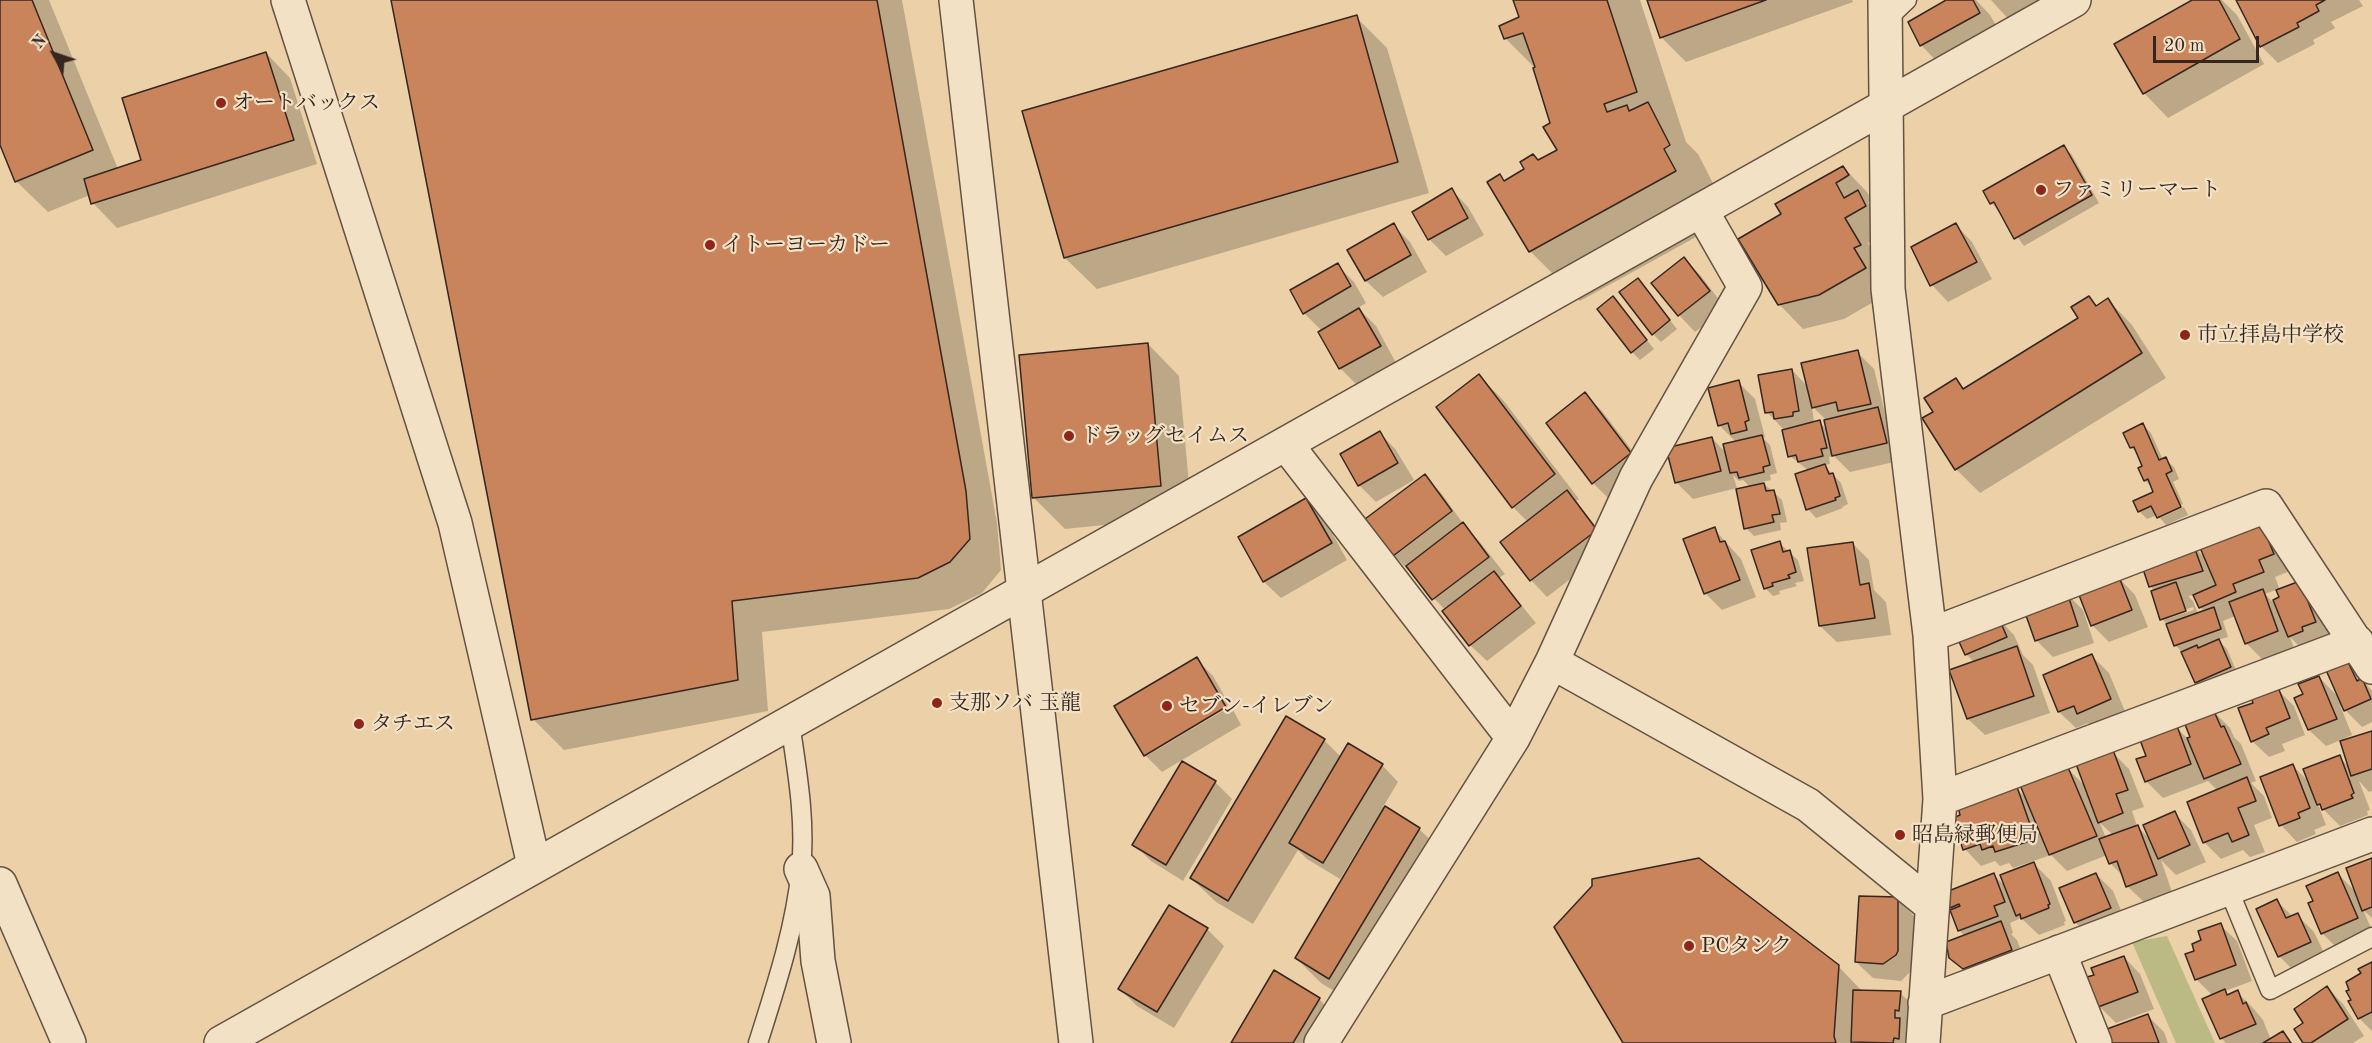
<!DOCTYPE html>
<meta charset="utf-8">
<style>
body{margin:0}
#map{position:relative;width:2372px;height:1043px;overflow:hidden;background:#ecd1a8;font-family:"Old Standard TT",serif}
canvas{display:block}
.north{position:absolute;left:24px;top:24px;width:60px;height:60px;-webkit-text-stroke:4px #f3e1c6;paint-order:stroke;rotate:310deg;font-size:16px;font-weight:700;line-height:24px;text-align:center;color:#352720}
.north::after{content:'';display:block;margin:auto;width:21px;height:27px;background:#352720;clip-path:polygon(50% 0,100% 100%,50% 72%,0 100%)}
.scale{position:absolute;left:2153px;top:36px;width:106px;height:27px;box-sizing:border-box;border:3px solid #352720;border-top:0;padding-left:8px;font-size:18px;line-height:21px;white-space:nowrap;color:#352720;-webkit-text-stroke:4px #f3e1c6;paint-order:stroke}
</style>
<div id="map">
<canvas width="2372" height="1043"></canvas>
<div class="north">N</div>
<div class="scale">20 m</div>
</div>
<script>
const g = document.querySelector('canvas').getContext('2d');
g.lineJoin = 'round';
function paint(path, color) {
  g.fillStyle = color;
  g.fill(path, 'evenodd');
}
function strokePath(path, color, width, dash) {
  g.strokeStyle = color;
  g.lineWidth = width;
  g.lineCap = dash ? 'butt' : 'round';
  g.setLineDash(dash || []);
  g.stroke(path);
}
function drawText(font, color, halo, rows, align = 'center') {
  g.font = font + ' "Old Standard TT","Noto Serif JP",serif';
  g.lineWidth = 4.5;
  g.setLineDash([]);
  g.textBaseline = 'middle';
  g.strokeStyle = halo;
  g.fillStyle = color;
  for (const [text, x, y, turn = 0] of rows) {
    g.save();
    g.translate(x, y);
    g.rotate((+turn || 0) * Math.PI / 180);
    g.textAlign = isNaN(turn) ? turn : align;
    if (halo) g.strokeText(text, 0, 0);
    g.fillText(text, 0, 0);
    g.restore();
  }
}
const green = new Path2D(`
 M2167,936L2215,1043H2176L2132,942Z`);
const shadow = new Path2D(`
 M0,0H49L118,169L143,161L266,53L290,78L317,164L117,228L93,203L90,195L48,212L16,181L0,141Z
 M393,0H902L997,523L1001,570L982,593L949,609L762,632L768,711L564,750L533,719Z
 M1515,0H1640L1686,142L1698,154L1719,195L1725,221L1580,301L1530,251L1500,176L1505,181L1559,150L1535,68L1505,38L1521,18Z
 M1648,0H1852L1853,2L1686,62L1661,37Z
 M1949,0H1976L1990,15L2003,37L1945,70L1921,45Z
 M1991,0H2048L2011,22Z
 M2195,0H2222L2237,15L2264,64L2168,118L2144,93Z
 M2238,0H2359L2363,6L2331,22L2335,28L2313,40L2315,44L2278,63L2261,46Z
 M1356,17L1387,48L1429,193L1097,289L1065,258Z
 M2064,147L2072,155L2099,203L2024,246L1992,203Z
 M1843,167L1867,192L1872,200L1868,203L1882,217L1890,231L1868,243L1884,270L1889,293L1844,319L1803,329L1779,304L1784,215Z
 M1452,190L1468,207L1484,235L1446,256L1429,239L1414,212Z
 M1393,225L1410,242L1427,272L1383,297L1366,281L1349,251Z
 M1956,225L1972,242L1992,279L1948,302L1932,285Z
 M1684,259L1701,276L1726,309L1695,332L1679,315Z
 M1337,265L1354,282L1366,303L1358,308L1376,326L1396,363L1357,385L1340,368L1322,331L1304,313Z
 M1638,280L1677,329L1661,342L1653,334Z
 M1613,298L1654,349L1640,360L1632,352Z
 M2089,298L2098,307L2108,300L2132,325L2166,378L1980,493L1956,469L1935,412L1955,380L1965,389L2080,318Z
 M1148,344L1179,376L1192,516L1065,529L1033,497Z
 M1857,352L1874,369L1886,417L1895,426L1903,460L1850,472L1834,456L1829,457L1830,464L1824,465L1841,483L1848,504L1842,507L1843,508L1816,518L1808,509L1809,471L1790,456L1785,431L1767,412L1792,370L1808,387ZM1812,406L1825,419L1827,430L1819,422L1814,423Z
 M1479,376L1503,400L1579,499L1576,501L1612,547L1547,597L1531,580L1528,522L1513,507Z
 M1738,382L1755,399L1765,437L1763,438L1770,445L1777,473L1770,475L1771,480L1762,482L1782,500L1787,522L1780,523L1781,530L1754,536L1746,528L1751,488L1743,480L1739,481L1733,475L1737,488L1693,499L1676,482L1712,438L1726,453L1737,443L1719,425Z
 M1585,394L1602,411L1647,470L1609,499L1593,483Z
 M2143,425L2151,433L2163,460L2165,459L2174,467L2179,479L2173,482L2183,504L2159,515V518L2157,515L2147,519L2139,511L2155,492L2145,480L2144,466L2139,455L2131,447Z
 M1380,433L1396,450L1414,480L1376,502L1359,485Z
 M1424,476L1441,493L1467,529L1479,541L1505,574L1499,578L1536,623L1487,661L1470,645L1445,610L1394,555Z
 M1306,500L1323,517L1347,560L1281,598L1264,582L1240,538Z
 M2184,507L2188,515L2166,525L2160,518Z
 M2258,520L2290,571L2275,577L2280,590L2316,599L2332,639L2306,653L2290,637L2294,648L2263,660L2246,643L2235,616L2223,621L2228,637L2218,640L2227,649L2238,675L2204,690L2196,682L2183,653L2175,645L2168,625L2162,619L2155,591L2150,586L2193,546L2207,560ZM2278,589L2281,598L2277,606L2265,594ZM2194,595L2200,607L2205,612L2198,614L2193,601L2188,596ZM2193,607L2194,610L2169,618V615Z
 M1714,529L1741,559L1756,597L1722,610L1705,593Z
 M1779,543L1798,560L1804,581L1795,583L1797,586L1779,591L1780,594L1773,596L1765,588Z
 M1852,543L1869,560L1874,590L1886,602L1891,635L1837,642L1820,626Z
 M2119,578L2135,595L2148,627L2109,642L2092,625Z
 M2067,594L2083,610L2094,643L2053,657L2036,640Z
 M1998,618L2014,635L2023,655L2033,665L2050,713L1985,735L1968,719L1975,663L1967,655L1958,636Z
 M2092,656L2109,673L2127,716L2095,730L2088,723L2076,728L2059,712L2045,676Z
 M1196,659L1213,676L1229,704L1148,752V755L1231,706L1241,725L1162,772L1145,755Z
 M2347,662L2372,691V722L2362,727L2340,705L2352,735L2343,739L2344,742L2372,732V791L2369,792L2359,781L2370,810L2367,811L2368,815L2340,826L2318,804L2326,825L2314,830L2316,834L2297,842L2281,825L2262,778L2292,765L2310,783L2339,757L2350,768L2341,740L2326,746L2309,730L2305,695L2319,677L2339,698Z
 M2277,689L2294,706L2305,735L2282,744L2285,751L2269,757L2252,741L2255,703Z
 M2213,711L2230,728L2234,737L2241,744L2256,781L2251,783L2264,796L2272,818L2254,825L2265,852L2250,857L2243,850L2221,859L2204,842L2218,791L2208,781L2163,798L2146,781L2148,757L2176,727L2188,739L2192,738Z
 M1324,740L1342,758L1382,765L1398,782L1383,807L1419,829L1444,853L1354,1003L1321,983L1296,958L1375,827L1372,826L1340,879L1307,859L1298,850L1253,924L1216,902L1191,878Z
 M2112,752L2129,769L2144,807L2132,811L2137,826L2150,839L2174,813L2191,830L2206,862L2176,875L2161,860L2172,892L2144,902L2127,886L2124,877L2111,864L2107,855L2067,871L2047,851L2048,856L2013,868L2009,863L2000,866L1995,861L1981,866L1965,849L2017,789L2027,799L2066,767L2085,786ZM2100,823L2113,835L2106,838Z
 M1183,764L1215,782L1232,799L1183,881L1151,861L1134,844Z
 M2372,860V918L2363,910L2372,930L2339,950L2322,933L2314,902L2338,874L2357,893Z
 M2034,864L2051,881L2066,921L2064,922L2065,925L2039,935L2021,918L2010,923L2013,933L2011,934L2017,940L2027,966L1968,974L1950,957L1965,936L1959,930L1951,907L1994,875L2007,888Z
 M2096,874L2113,891L2127,925L2092,939L2075,922Z
 M1897,899L1914,916V968L1901,981L1873,978L1856,962Z
 M2277,901L2293,917L2297,915L2314,932L2327,959L2296,973L2279,956L2258,910Z
 M2220,925L2237,941L2252,981L2225,991L2229,996L2237,992L2254,1009L2263,1020L2271,1040L2283,1033L2292,1043H2226L2221,1038L2213,996L2196,979V952Z
 M1207,929L1224,946L1174,1028L1137,1006L1120,989Z
 M2124,957L2140,974L2154,1009L2116,1023L2099,1006Z
 M2372,963V1031L2359,1018L2350,1002L2363,974Z
 M1838,966L1863,992L1900,993L1917,1009L1915,1043H1625Z
 M2327,987L2343,1004L2364,1036L2353,1043H2305V1024Z
 M1319,999L1343,1024L1332,1043H1233Z
 M2148,1016L2164,1032L2168,1043H2113Z`);
const building = new Path2D(`
 M0,0H32L93,150L15,182L0,145Z
 M391,0H877L966,491L970,539L950,562L918,578L732,601L738,680L531,720Z
 M1513,0H1607L1637,92L1604,104L1607,112L1627,105L1629,111L1648,102L1670,145L1664,149L1676,171L1529,252L1487,182L1500,174L1504,181L1524,169L1520,162L1533,154L1538,160L1557,150L1543,127L1550,123L1533,68L1535,67L1523,33L1504,39L1499,26L1519,17Z
 M1647,0H1766L1660,38Z
 M1946,0H1973L1980,13L1920,46L1908,22Z
 M2192,0H2219L2240,39L2143,94L2114,44Z
 M2236,0H2325L2316,5L2319,11L2297,23L2299,27L2260,47Z
 M1357,15L1398,162L1064,258L1022,111Z
 M266,52L294,140L91,204L84,179L141,160L122,98Z
 M2064,145L2092,195L2014,239L1994,202L1990,204L1983,191Z
 M1843,166L1849,175L1836,183L1844,198L1858,190L1866,206L1845,218L1861,245L1854,248L1866,268L1819,295L1778,305L1738,239L1781,214L1775,204Z
 M1452,188L1468,218L1428,240L1412,212Z
 M1394,223L1411,255L1365,281L1347,250Z
 M1956,223L1977,262L1930,286L1911,247Z
 M1684,257L1710,291L1678,316L1651,283Z
 M1338,263L1351,286L1303,314L1290,290Z
 M1638,278L1670,320L1652,335L1619,292Z
 M1613,296L1647,340L1631,353L1597,309Z
 M2089,296L2096,306L2108,298L2142,353L1955,470L1922,418L1933,412L1924,398L1956,378L1963,389L2078,318L2071,307Z
 M1359,308L1381,346L1339,369L1318,332Z
 M1148,343L1161,486L1032,498L1019,355Z
 M1858,350L1871,404L1838,411L1836,402L1812,408L1801,363Z
 M1792,369L1799,411L1793,412V416L1774,419L1773,412L1765,413L1758,375Z
 M1479,374L1555,474L1512,508L1436,407Z
 M1739,380L1749,420L1745,422L1747,430L1731,434L1728,423L1718,426L1708,388Z
 M1585,392L1631,453L1592,484L1546,423Z
 M1878,407L1887,443L1832,456L1824,420Z
 M1820,420L1827,448L1821,449L1823,456L1798,462L1796,455L1788,457L1782,430Z
 M2143,423L2159,460L2166,457L2172,471L2166,474L2181,507L2157,518L2151,506L2138,512L2133,501L2153,492L2148,479L2144,481L2138,468L2142,466L2134,447L2130,448L2123,433Z
 M1380,431L1398,463L1358,486L1340,454Z
 M1762,435L1770,465L1763,467L1764,472L1739,478L1737,472L1730,473L1723,444Z
 M1712,437L1721,471L1675,483L1666,448Z
 M1825,464L1829,474L1833,473L1840,496L1835,498L1836,500L1806,510L1795,474Z
 M1425,474L1452,511L1393,556L1365,519Z
 M1764,483L1766,491L1774,490L1780,514L1772,515L1774,522L1744,529L1736,489Z
 M1567,490L1597,530L1530,581L1500,542Z
 M1306,498L1332,543L1263,582L1238,537Z
 M2259,518L2274,554L2259,560L2264,572L2233,584L2236,592L2199,608L2193,595L2216,585L2198,543Z
 M1463,522L1489,557L1432,600L1406,566Z
 M1715,527L1720,542L1725,541L1740,580L1704,594L1683,539Z
 M1780,541L1783,552L1790,550L1796,572L1788,575L1790,578L1772,583L1773,586L1764,589L1751,550Z
 M1853,542L1860,585L1869,583L1875,618L1819,626L1807,548Z
 M2193,544L2203,571L2149,587L2142,566Z
 M1494,571L1521,606L1469,646L1442,611Z
 M2119,577L2132,610L2091,626L2079,595L2084,594L2081,585Z
 M2300,581L2316,622L2302,627L2303,631L2288,637L2273,600L2279,597L2276,590Z
 M2176,582L2186,611L2160,620L2151,591Z
 M2263,589L2278,631L2245,644L2229,602Z
 M2067,592L2078,626L2035,641L2023,607Z
 M2214,607L2221,629L2174,646L2166,624Z
 M1998,616L2007,637L1965,655L1956,635Z
 M2219,639L2231,667L2195,683L2181,652L2197,645L2198,648Z
 M2017,646L2034,696L1967,719L1949,670Z
 M2092,654L2111,699L2077,714L2074,706L2058,712L2043,675Z
 M1197,657L1226,707L1144,756L1114,706Z
 M2347,660L2357,681L2362,678L2371,699L2344,711L2326,670Z
 M2319,676L2337,719L2308,730L2294,698L2303,694L2298,684Z
 M2278,687L2290,718L2266,728L2269,734L2251,742L2238,708L2253,703L2251,697Z
 M2213,709L2221,727L2224,726L2241,764L2204,779L2187,738L2190,737L2184,722Z
 M1286,716L1325,739L1228,901L1190,878Z
 M2177,726L2191,764L2145,782L2136,759L2146,756L2140,740Z
 M2372,731V769L2351,776L2340,741Z
 M1348,743L1383,764L1323,863L1289,843Z
 M2113,750L2128,790L2116,794L2123,813L2098,823L2076,764Z
 M2340,755L2354,793L2351,795L2353,798L2322,810L2320,804L2317,805L2303,769Z
 M1182,761L1216,781L1166,865L1132,845Z
 M2293,764L2310,808L2298,813L2300,818L2279,826L2260,777Z
 M2067,765L2097,836L2049,855L2020,785Z
 M2247,777L2256,801L2238,808L2249,835L2232,842L2228,833L2203,843L2187,802Z
 M2017,787L2032,830L2030,831L2033,840L1995,852L1993,846L1982,850L1980,844L1963,850L1953,818L1960,815L1958,807Z
 M1385,806L1420,828L1329,979L1295,958Z
 M2175,811L2190,845L2158,859L2143,825Z
 M2138,825L2157,875L2126,887L2117,861L2109,864L2099,839Z
 M1699,858L1839,965L1834,1036L1836,1043H1623L1554,927L1592,886V879Z
 M2372,858V907L2362,911L2346,868Z
 M2034,862L2050,904L2048,905L2049,908L2021,919L2020,914L2016,916L2000,875Z
 M2338,872L2358,918L2321,934L2308,903L2313,901L2306,886Z
 M1994,873L2005,902L1994,906L1998,916L1958,931L1950,910L1960,906L1959,904L1950,908L1946,892Z
 M2096,873L2111,908L2074,923L2059,888Z
 M1859,896L1898,897V951L1896,955L1883,964L1855,962Z
 M2277,899L2286,918L2298,913L2311,942L2278,957L2256,909Z
 M1169,905L1208,928L1157,1012L1118,989Z
 M2001,921L2012,950L1963,969L1949,958L1946,942Z
 M2221,923L2236,965L2195,980L2185,954L2194,951L2192,944L2201,940L2198,931Z
 M2124,956L2138,992L2098,1007L2087,977L2094,975L2091,968Z
 M2372,962V1012L2358,1019L2348,1001L2351,1000L2346,991L2349,990L2346,982L2361,973L2358,969Z
 M1274,970L1320,998L1293,1043H1231Z
 M2327,986L2348,1019L2311,1043H2303L2294,1029L2303,1023L2294,1009Z
 M2225,989L2227,995L2238,990L2243,1004L2246,1002L2256,1024L2220,1039L2202,999Z
 M1853,990L1901,991L1899,1011L1895,1010V1018H1900L1899,1039L1894,1038L1893,1043L1851,1042Z
 M2148,1014L2159,1043H2112L2107,1029Z
 M2283,1031L2291,1043H2263Z`);
const service = new Path2D(`
 M1885,21L1907,0
 M2228,888L2270,990L2372,937
 M758,1043C776,986 795,929 801,869C806,820 797,771 790,723`);
const minor = new Path2D(`
 M288,0L455,523L534,865
 M956,0L1076,1043
 M1885,0L1888,289L1930,635L1940,799L1923,1043
 M1286,444L1513,738
 M1930,635L2266,506L2372,667
 M1552,662L1808,805L1932,906
 M1940,799L2357,642
 M801,869L813,896L818,961L834,1043
 M0,884L69,1043
 M2059,952L2095,1043
 M1925,1003L2372,834
 M1321,1043L1513,738L1552,662L1636,478L1745,287L1701,210`);
const tertiary = new Path2D(`
 M221,1043L2074,0`);
const markers = [
 [221,103,6,"#8f2418"],
 [2041,190,6,"#8f2418"],
 [710,245,6,"#8f2418"],
 [2185,335,6,"#8f2418"],
 [1069,436,6,"#8f2418"],
 [937,703,6,"#8f2418"],
 [1167,706,6,"#8f2418"],
 [359,724,6,"#8f2418"],
 [1900,835,6,"#8f2418"],
 [1689,946,6,"#8f2418"]
];
const poiNames = [
 ["オートバックス",233,103],
 ["ファミリーマート",2053,190],
 ["イトーヨーカドー",722,245],
 ["市立拝島中学校",2197,335],
 ["ドラッグセイムス",1081,436],
 ["支那ソバ 玉龍",949,703],
 ["セブン-イレブン",1179,706],
 ["タチエス",371,724],
 ["昭島緑郵便局",1912,835],
 ["PCタンク",1701,946]
];
paint(green, '#bbba85');
paint(shadow, '#0003');
paint(building, '#ca845c');
strokePath(building, '#352720', 1.5);
strokePath(service, '#635242', 21);
strokePath(minor, '#635242', 36);
strokePath(tertiary, '#635242', 36);
strokePath(service, '#f3e1c6', 18);
strokePath(minor, '#f3e1c6', 33);
strokePath(tertiary, '#f3e1c6', 33);
for (const [x, y, r, color] of markers) {
  const dot = new Path2D();
  dot.arc(x, y, r, 0, 2 * Math.PI);
  g.fillStyle = color;
  g.fill(dot);
  strokePath(dot, '#f3e1c6', 2);
}
drawText('21px', '#352720', '#f3e1c6', poiNames, 'left');
</script>
